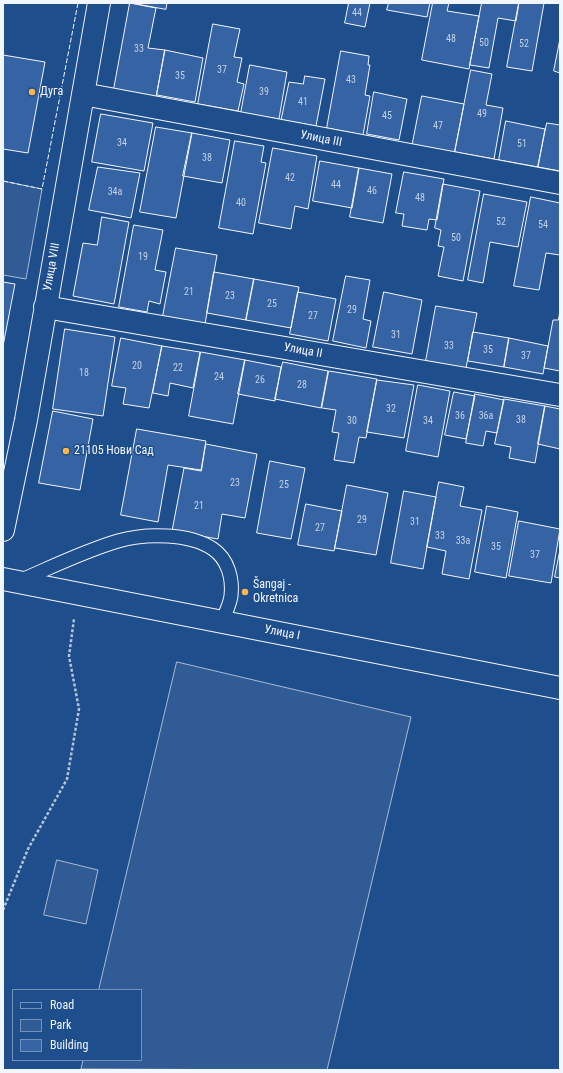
<!DOCTYPE html>
<meta charset="utf-8">
<style>
body{margin:0}
#map{position:relative;width:563px;height:1073px;overflow:hidden;background:#1f4e8c;font-family:"Roboto Condensed",sans-serif}
canvas{display:block}
.frame{position:absolute;inset:0;border:4px solid #f2f6ff;pointer-events:none}
.legend{position:absolute;left:12px;top:989px;width:130px;height:72px;box-sizing:border-box;background:#1f4e8c;border:1px solid #7391ba;margin:0;padding:5px 7px;list-style:none;font-size:12px;color:#f2f6ff}
.legend li{display:flex;align-items:center;gap:8px;height:20px}
.legend b{width:20px;border:1px solid #7391ba}
</style>
<div id="map">
<canvas width="563" height="1073"></canvas>
<div class="frame"></div>
<ul class="legend">
<li><b style="height:5px;background:#1f4e8c"></b>Road</li>
<li><b style="height:11px;background:#305b95"></b>Park</li>
<li><b style="height:11px;background:#3563a3"></b>Building</li>
</ul>
</div>
<script>
const g = document.querySelector('canvas').getContext('2d');
g.lineJoin = 'round';
function paint(path, color) {
  g.fillStyle = color;
  g.fill(path, 'evenodd');
}
function strokePath(path, color, width, dash) {
  g.strokeStyle = color;
  g.lineWidth = width;
  g.lineCap = dash ? 'butt' : 'round';
  g.setLineDash(dash || []);
  g.stroke(path);
}
function drawText(font, color, halo, rows, align = 'center') {
  g.font = font + ' "Roboto Condensed",sans-serif';
  g.lineWidth = 3;
  g.setLineDash([]);
  g.textBaseline = 'middle';
  g.strokeStyle = halo;
  g.fillStyle = color;
  for (const [text, x, y, turn = 0] of rows) {
    g.save();
    g.translate(x, y);
    g.rotate((+turn || 0) * Math.PI / 180);
    g.textAlign = isNaN(turn) ? turn : align;
    if (halo) g.strokeText(text, 0, 0);
    g.fillText(text, 0, 0);
    g.restore();
  }
}
const green = new Path2D(`
 M3,181L42,189L26,279L3,275Z
 M177,662L411,717L327,1070L81,1069L83,1060H141V990H99Z
 M57,860L98,870L86,924L44,915Z`);
const building = new Path2D(`
 M130,3L156,8L148,48L165,50L156,97L114,89Z
 M131,3H167L166,9Z
 M349,3H370L365,27L345,23Z
 M389,3H430L427,17L387,10Z
 M433,3H449L447,11L479,16L469,69L422,60Z
 M482,3H519L516,21L498,18L489,68L470,65Z
 M519,3H544L532,71L507,67Z
 M213,24L240,29L234,57L242,58L237,82L244,84L238,111L198,104Z
 M560,39V73L554,71Z
 M165,50L203,58L195,102L157,95Z
 M341,51L369,56L368,65H370L365,95L370,96L363,135L327,128Z
 M3,55L45,62L28,153L3,149Z
 M250,65L287,72L279,119L241,113Z
 M471,70L492,74L486,105L503,108L494,159L455,152Z
 M305,76L325,79L316,126L281,120L289,82L303,84Z
 M374,92L407,99L399,140L367,134Z
 M422,96L464,104L454,155L412,147Z
 M101,114L153,123L144,171L92,162Z
 M506,121L545,129L538,167L499,160Z
 M547,123L560,125V171L538,167Z
 M156,127L192,133L176,218L140,212Z
 M192,133L230,140L222,183L183,176Z
 M235,141L264,146L261,162L266,163L253,234L219,228Z
 M273,148L317,156L308,209L295,206L291,229L259,223Z
 M320,161L359,168L352,208L313,201Z
 M98,167L140,173L131,218L89,210Z
 M359,168L392,174L383,223L350,217Z
 M404,172L444,179L437,220L429,219L427,230L402,226L404,214L396,213Z
 M443,184L480,191L463,281L438,276L444,247L438,246L441,230L435,228Z
 M484,194L527,202L518,247L490,242L483,283L468,280Z
 M531,197L560,203V255L546,253L539,290L514,286Z
 M102,217L129,222L114,304L73,296L83,243L97,245Z
 M134,225L163,230L155,270L166,272L160,304L149,301L147,312L119,307Z
 M176,248L217,255L205,324L163,316Z
 M214,272L254,279L246,320L207,313Z
 M346,276L370,280L363,319L371,321L366,348L333,341Z
 M254,279L299,287L291,328L246,320Z
 M3,282L15,284L3,346Z
 M298,292L336,299L328,341L290,334Z
 M384,292L422,300L412,354L373,347Z
 M436,306L477,313L466,368L426,361Z
 M560,311V371L544,368L553,320H558Z
 M65,329L115,337L103,416L53,409Z
 M473,332L509,338L504,367L468,361Z
 M121,338L162,346L149,408L123,404L126,388L112,386Z
 M509,338L548,346L543,374L504,367Z
 M162,346L200,352L193,388L170,383L168,396L153,393Z
 M201,352L245,360L233,424L189,416Z
 M245,360L281,367L275,401L238,394Z
 M283,362L328,371L321,408L275,399Z
 M329,371L377,379L366,438L359,437L354,463L334,460L339,433L332,432L336,410L322,408Z
 M377,380L414,385L404,438L367,432Z
 M418,385L450,391L438,457L406,451Z
 M454,392L475,396L466,439L445,435Z
 M475,394L504,400L497,433L486,431L483,446L466,443Z
 M504,399L545,406L535,463L509,458L511,447L495,444Z
 M545,406L560,409V449L538,444Z
 M53,411L93,419L80,490L39,483Z
 M137,429L206,441L201,470L168,465L158,522L121,515Z
 M206,444L257,454L245,518L222,514L218,539L172,531L184,468L201,471Z
 M270,461L305,468L291,539L257,533Z
 M439,482L464,487L460,506L482,510L469,579L442,574L446,551L427,547Z
 M347,485L388,493L376,555L335,548Z
 M404,491L436,497L423,569L391,563Z
 M306,504L342,511L334,551L298,545Z
 M487,506L518,512L506,578L475,572Z
 M519,521L560,529L551,583L509,576Z
 M560,550V578L555,577Z`);
const path = new Path2D(`
 M3,910L28,849L67,779L79,709L69,656L74,619`);
const service = new Path2D(`
 M19,581C52,567 84,551 118,541C145,533 190,533 213,549C228,559 233,579 231,596C230,604 225,614 222,622`);
const minor = new Path2D(`
 M83,94L560,183
 M45,307L560,395
 M3,530L26,420L99,3
 M3,579L560,688`);
const fence = new Path2D(`
 M3,181L42,189L78,3`);
const markers = [
 [32,92,4,"#ffb74d"],
 [66,451,4,"#ffb74d"],
 [245,592,4,"#ffb74d"]
];
const numberNames = [
 ["44",357,13],
 ["48",451,39],
 ["50",484,43],
 ["52",524,44],
 ["33",139,49],
 ["37",222,70],
 ["35",180,76],
 ["43",351,80],
 ["39",264,92],
 ["41",303,102],
 ["49",482,114],
 ["45",387,116],
 ["47",438,126],
 ["34",122,143],
 ["51",522,144],
 ["38",207,158],
 ["42",290,178],
 ["44",336,185],
 ["46",372,191],
 ["34a",115,192],
 ["48",420,198],
 ["40",241,203],
 ["52",501,222],
 ["54",543,225],
 ["50",456,238],
 ["19",143,257],
 ["21",189,292],
 ["23",230,296],
 ["25",272,304],
 ["29",352,310],
 ["27",313,316],
 ["31",396,335],
 ["33",449,346],
 ["35",488,350],
 ["37",526,356],
 ["20",137,366],
 ["22",178,368],
 ["18",84,373],
 ["24",219,377],
 ["26",260,380],
 ["28",302,385],
 ["32",391,409],
 ["36",460,416],
 ["36a",486,416],
 ["38",521,420],
 ["30",352,421],
 ["34",428,421],
 ["23",235,483],
 ["25",284,485],
 ["21",199,506],
 ["29",362,520],
 ["31",415,522],
 ["27",320,528],
 ["33",440,536],
 ["33a",463,541],
 ["35",496,547],
 ["37",535,555]
];
const poiNames = [
 ["Дуга",40,92],
 ["21105 Нови Сад",74,451],
 ["Šangaj -",253,585],
 ["Okretnica",253,599]
];
const streetNames = [
 ["Улица III",321,139,11],
 ["Улица VIII",52,267,-80],
 ["Улица II",303,351,10],
 ["Улица I",282,633,11]
];
paint(green, '#305b95');
strokePath(green, '#a8bbd7', 1);
paint(building, '#3563a3');
strokePath(building, '#f2f6ff', 1);
strokePath(service, '#f2f6ff', 15);
strokePath(minor, '#f2f6ff', 24);
strokePath(path, '#b3c4dc', 2.5, [3, 2]);
strokePath(service, '#1f4e8c', 13);
strokePath(minor, '#1f4e8c', 22);
strokePath(fence, '#f2f6ff', 1, [5, 2]);
for (const [x, y, r, color] of markers) {
  const dot = new Path2D();
  dot.arc(x, y, r, 0, 2 * Math.PI);
  g.fillStyle = color;
  g.fill(dot);
  strokePath(dot, '#1f4e8c', 1.5);
}
drawText('10px', '#c3d1e8', null, numberNames);
drawText('12px', '#f2f6ff', '#1f4e8c', poiNames, 'left');
drawText('12px', '#f2f6ff', '#1f4e8c', streetNames);
</script>
